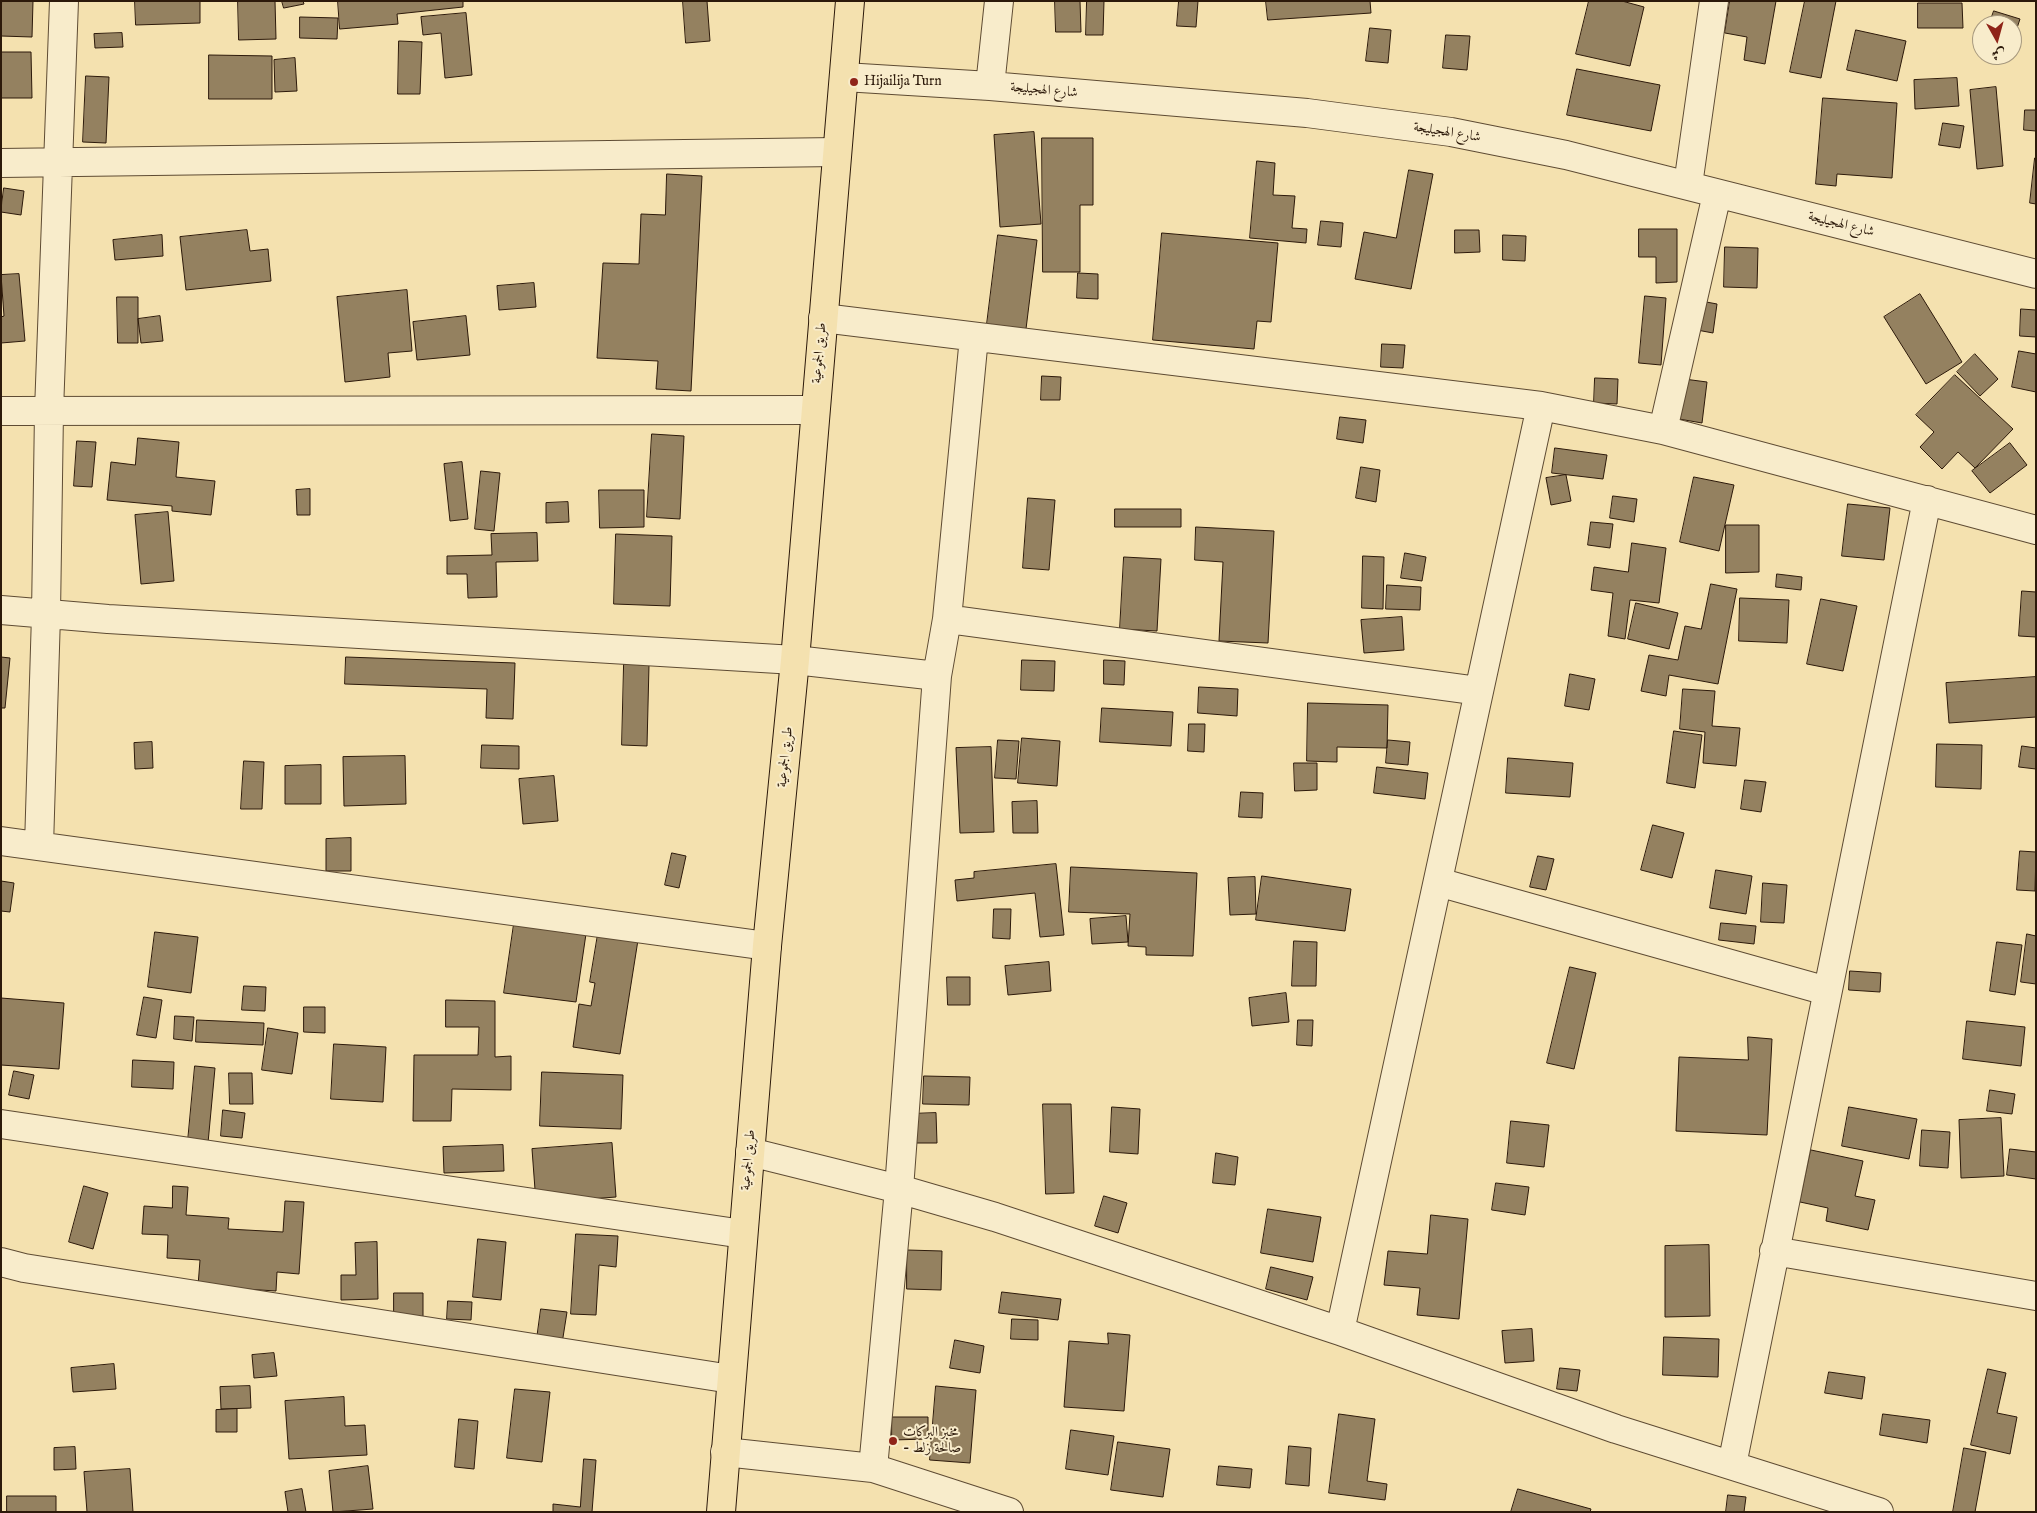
<!DOCTYPE html>
<meta charset="utf-8">
<style>
body{margin:0}
#map{position:relative;width:2037px;height:1513px;overflow:hidden;background:#f4e1af;font-family:"IM FELL English",Amiri,serif}
canvas{display:block}
.frame{position:absolute;inset:0;border:2px solid #2c190a;pointer-events:none}
.north{position:absolute;left:1972px;top:15px;width:50px;height:50px;box-sizing:border-box;background:#f8eccb;border:1px solid #a6987e;border-radius:50%;rotate:173deg;font-size:14px;font-weight:700;line-height:20px;text-align:center;color:#2c190a}
.north::after{content:'';display:block;margin:auto;width:18px;height:22px;background:#8f2418;clip-path:polygon(50% 0,100% 100%,50% 72%,0 100%)}
</style>
<div id="map">
<canvas width="2037" height="1513"></canvas>
<div class="frame"></div>
<div class="north">ش</div>
</div>
<script>
const g = document.querySelector('canvas').getContext('2d');
g.lineJoin = 'round';
function paint(path, color) {
  g.fillStyle = color;
  g.fill(path, 'evenodd');
}
function strokePath(path, color, width, dash) {
  g.strokeStyle = color;
  g.lineWidth = width;
  g.lineCap = dash ? 'butt' : 'round';
  g.setLineDash(dash || []);
  g.stroke(path);
}
function drawText(font, color, halo, rows, align = 'center') {
  g.font = font + ' "IM FELL English",Amiri,serif';
  g.lineWidth = 4;
  g.setLineDash([]);
  g.textBaseline = 'middle';
  g.strokeStyle = halo;
  g.fillStyle = color;
  for (const [text, x, y, turn = 0] of rows) {
    g.save();
    g.translate(x, y);
    g.rotate((+turn || 0) * Math.PI / 180);
    g.textAlign = isNaN(turn) ? turn : align;
    if (halo) g.strokeText(text, 0, 0);
    g.fillText(text, 0, 0);
    g.restore();
  }
}
const building = new Path2D(`
 M2,1H33L32,37L1,36Z
 M135,1H200V23L136,25Z
 M238,1H275L276,39L239,40Z
 M282,1H303L304,4L284,8Z
 M338,1H463V7L397,14L398,24L340,29Z
 M683,1H707L710,41L686,43Z
 M1055,1H1080L1081,32H1056Z
 M1087,1H1104L1103,35H1086Z
 M1179,1H1198L1196,27L1177,26Z
 M1266,1H1370L1371,13L1268,20Z
 M1589,1H1622L1644,7L1630,66L1576,54Z
 M1730,1H1776L1765,64L1744,60L1747,37L1725,33Z
 M1805,1H1836L1821,78L1790,72Z
 M1918,3H1962L1963,28H1918Z
 M1994,11L2020,19L2012,43V25H1989Z
 M466,13L472,75L445,78L441,33L423,35L421,17Z
 M300,17L338,18L337,39L300,38Z
 M1370,28L1391,30L1388,63L1366,61Z
 M1856,30L1906,41L1897,81L1847,70Z
 M122,33L123,47L95,48L94,34Z
 M1446,35L1470,36L1467,70L1443,68Z
 M399,41L422,42L420,94H398Z
 M1,52H31L32,98H1Z
 M209,55L272,56V99H209Z
 M295,58L297,91L275,92L274,60Z
 M1577,69L1660,85L1651,131L1567,115Z
 M86,76L109,77L106,143L83,142Z
 M1957,78L1959,106L1915,109L1914,80Z
 M1996,87L2003,166L1977,169L1970,90Z
 M1823,98L1897,103L1892,178L1837,174L1836,186L1816,184Z
 M2025,110H2036V131L2024,130Z
 M1943,123L1964,126L1960,148L1939,145Z
 M1034,132L1041,224L1000,227L994,135Z
 M1042,138H1093V205H1080V272H1043Z
 M2035,158H2036V204L2030,203Z
 M1257,161L1275,163L1273,195L1295,196L1292,228L1307,229L1306,243L1250,238Z
 M1409,170L1433,174L1411,289L1355,279L1364,232L1396,238Z
 M667,174L702,176L691,391L656,389L658,361L597,358L603,263L639,264L641,214L665,215Z
 M4,188L24,191L21,215L1,212Z
 M1321,221L1343,223L1341,247L1318,245Z
 M1639,229H1677V282L1656,283V257H1639Z
 M247,230L250,251L268,249L271,281L186,290L180,237Z
 M1455,230H1479L1480,252L1455,253Z
 M1162,233L1278,243L1271,322L1257,321L1254,349L1153,340Z
 M162,235L163,256L115,260L113,240Z
 M998,235L1037,240L1025,337L986,332Z
 M1503,235L1526,236L1525,261L1503,260Z
 M1725,247L1758,248L1757,288L1724,287Z
 M1078,273L1098,274V299L1077,298Z
 M19,274L25,341L1,343V317L4,316L1,275Z
 M534,283L536,307L499,310L497,286Z
 M407,290L412,351L388,353L390,377L345,382L337,297Z
 M1920,294L1962,362L1926,384L1884,317Z
 M1645,296L1666,298L1661,365L1639,363Z
 M117,297H138V343H118Z
 M1701,301L1717,304L1713,333L1697,330Z
 M2021,309L2036,310V337L2020,336Z
 M160,316L163,341L141,343L138,319Z
 M466,316L470,355L417,360L413,322Z
 M1382,344L1405,345L1403,368L1381,367Z
 M2019,351L2036,354V392L2012,387Z
 M1975,354L1998,379L1980,396L1957,372Z
 M1955,375L2013,429L1975,468L1958,452L1942,469L1920,447L1934,432L1916,415Z
 M1042,376L1061,377L1060,400H1041Z
 M1595,378L1618,379L1617,404L1594,403Z
 M1684,379L1707,382L1702,423L1679,419Z
 M1340,417L1366,420L1363,443L1337,439Z
 M652,434L684,436L680,519L647,517Z
 M138,438L179,442L176,477L215,481L211,515L172,511V506L107,500L111,462L135,465Z
 M77,441L96,442L92,487L74,486Z
 M2010,443L2027,465L1990,493L1972,471Z
 M1555,448L1607,455L1603,479L1552,473Z
 M462,462L468,519L450,521L444,464Z
 M1361,467L1380,470L1376,502L1356,498Z
 M481,471L500,473L494,531L475,529Z
 M1566,475L1571,501L1551,505L1546,478Z
 M1694,477L1734,485L1719,551L1680,542Z
 M310,489V515H297L296,490Z
 M599,490H644V527L600,528Z
 M1613,496L1637,499L1634,522L1610,518Z
 M1028,498L1055,500L1049,570L1023,568Z
 M568,502L569,522L546,523V503Z
 M1848,504L1890,508L1884,560L1842,556Z
 M1115,509H1181V527H1115Z
 M168,512L174,581L141,584L135,515Z
 M1591,522L1613,524L1610,548L1588,545Z
 M1726,525H1759V572L1726,573Z
 M1196,527L1274,531L1268,643L1219,641L1223,562L1195,560Z
 M537,533L538,561L496,562L497,597L468,598L467,574H447V556L492,555L491,534Z
 M616,534L672,536L670,606L614,604Z
 M1632,543L1666,548L1659,603L1630,600L1625,639L1608,636L1613,593L1591,590L1594,567L1628,572Z
 M1405,553L1426,557L1422,581L1401,578Z
 M1363,556L1384,557L1383,609L1362,608Z
 M1124,557L1161,559L1157,631L1120,629Z
 M1777,574L1802,577L1801,590L1776,587Z
 M1711,584L1737,589L1718,684L1669,675L1666,696L1641,691L1649,655L1678,660L1685,626L1701,629Z
 M1387,585L1421,587L1420,610L1386,609Z
 M2022,591L2036,592V637L2019,636Z
 M1740,598L1789,600L1787,643L1739,641Z
 M1821,599L1857,606L1843,671L1807,664Z
 M1636,603L1678,613L1669,649L1628,639Z
 M1402,617L1404,650L1364,653L1361,620Z
 M1,657L10,658L5,708H1Z
 M346,657L515,663L513,719L486,718L487,689L345,684Z
 M1022,660L1055,661L1054,691L1021,690Z
 M1104,660L1125,661L1124,685L1104,684Z
 M624,664L649,665L647,746L622,745Z
 M1570,674L1595,679L1589,710L1565,706Z
 M2036,677V717L1949,723L1946,683Z
 M1199,687L1238,689L1237,716L1198,713Z
 M1683,689L1715,691L1712,726L1740,728L1736,766L1703,763L1705,732L1680,729Z
 M1308,703L1388,705L1387,748L1337,747V762L1307,761Z
 M1102,708L1173,712L1171,746L1100,742Z
 M1189,724H1205L1204,752L1188,751Z
 M1674,731L1702,735L1695,788L1667,783Z
 M1022,738L1060,741L1057,786L1018,783Z
 M998,740L1019,741L1016,779L995,778Z
 M1388,740L1410,742L1408,765L1386,763Z
 M152,742L153,768L135,769L134,743Z
 M1937,744L1982,745L1981,789L1936,787Z
 M482,745L519,746V769L481,768Z
 M2022,746L2036,748V769L2019,767Z
 M991,747L994,832L960,833L956,748Z
 M405,756L406,804L344,806L343,757Z
 M1508,758L1573,763L1570,797L1506,793Z
 M244,761L264,762L262,809H241Z
 M1294,763H1317V790L1295,791Z
 M321,765V804H285V766Z
 M1377,767L1428,773L1425,799L1374,793Z
 M554,776L558,821L523,824L519,779Z
 M1745,780L1766,782L1761,812L1741,809Z
 M1241,792L1263,793L1262,818L1239,817Z
 M1037,801L1038,833H1013L1012,802Z
 M1653,825L1684,833L1672,878L1641,870Z
 M351,838V871H326V839Z
 M2020,851L2036,852L2035,891L2017,890Z
 M672,853L686,856L679,888L665,885Z
 M1538,856L1554,859L1546,890L1530,887Z
 M1056,864L1064,935L1040,937L1035,893L957,901L955,880L974,878V872Z
 M1071,867L1197,873L1193,956L1146,955V947L1128,946L1130,914L1069,912Z
 M1716,870L1752,876L1746,914L1710,908Z
 M1262,876L1351,889L1345,931L1256,920Z
 M1255,877L1256,914L1230,915L1228,878Z
 M1,881L14,883L10,912L1,911Z
 M1763,883L1787,885L1784,923L1761,922Z
 M994,909H1011L1010,939L993,938Z
 M1126,916L1128,942L1092,944L1090,919Z
 M515,917L587,927L576,1002L504,993Z
 M1721,923L1756,926L1754,944L1719,940Z
 M155,932L198,937L191,993L148,987Z
 M598,934L638,940L620,1054L573,1047L579,1004L591,1006L595,983L590,982Z
 M2027,934L2036,936V984L2021,982Z
 M1294,941L1317,942L1316,986H1292Z
 M1997,942L2022,945L2015,995L1990,991Z
 M1049,962L1051,991L1008,995L1005,966Z
 M1570,967L1596,973L1574,1069L1547,1063Z
 M1850,971L1881,973L1880,992L1849,990Z
 M947,977H970V1005H948Z
 M244,986L266,987L265,1011L242,1010Z
 M1286,993L1289,1022L1252,1026L1249,998Z
 M144,997L162,1000L156,1038L137,1035Z
 M1,998L64,1003L59,1069L1,1065Z
 M446,1000L495,1001V1057L511,1056V1090L452,1089L451,1121H413L414,1055H478L479,1027H446Z
 M304,1007H325V1033L304,1032Z
 M175,1016L194,1017L192,1041L174,1039Z
 M197,1020L264,1023L263,1045L196,1042Z
 M1298,1020H1313L1312,1046L1297,1045Z
 M1967,1021L2025,1027L2021,1066L1963,1059Z
 M268,1028L298,1033L292,1074L262,1070Z
 M1748,1037L1772,1039L1767,1135L1676,1131L1679,1057L1748,1060Z
 M334,1044L386,1047L383,1102L331,1099Z
 M133,1060L174,1062L173,1089L132,1087Z
 M195,1066L215,1068L208,1143L188,1141Z
 M14,1071L34,1075L29,1099L9,1095Z
 M542,1072L623,1075L621,1129L540,1126Z
 M229,1073H252L253,1104H230Z
 M924,1076L970,1077L969,1105L923,1104Z
 M1990,1090L2015,1094L2012,1114L1987,1111Z
 M1043,1104H1071L1074,1193L1046,1194Z
 M1112,1107L1140,1109L1138,1154L1110,1152Z
 M1849,1107L1917,1119L1909,1159L1842,1146Z
 M223,1110L245,1113L242,1138L221,1136Z
 M936,1113L937,1143H910L909,1114Z
 M2001,1118L2004,1176L1961,1178L1959,1120Z
 M1511,1121L1549,1125L1544,1167L1507,1163Z
 M1922,1130L1950,1132L1948,1168L1920,1166Z
 M612,1143L616,1197L536,1203L532,1149Z
 M503,1145L504,1171L444,1173L443,1147Z
 M2010,1149L2036,1152V1179L2007,1175Z
 M1811,1150L1863,1161L1855,1196L1875,1200L1868,1230L1826,1221L1828,1208L1800,1202Z
 M1216,1153L1238,1157L1235,1185L1213,1183Z
 M1496,1183L1529,1187L1525,1215L1492,1210Z
 M84,1186L108,1193L93,1249L69,1242Z
 M173,1186L188,1187L186,1215L229,1218L228,1229L283,1232L285,1201L304,1202L299,1274L277,1272L276,1291L198,1286L200,1260L167,1258L168,1235L142,1234L144,1206L172,1208Z
 M1104,1196L1127,1203L1118,1233L1095,1226Z
 M1268,1209L1321,1217L1313,1262L1261,1253Z
 M1431,1215L1468,1219L1459,1319L1417,1315L1420,1288L1384,1285L1388,1251L1427,1254Z
 M576,1234L618,1236L616,1267L599,1265L596,1315L571,1314Z
 M478,1239L506,1242L501,1300L473,1297Z
 M377,1242L378,1299L341,1300V1275H356L355,1243Z
 M1709,1245L1710,1316L1665,1317V1246Z
 M907,1250L942,1251L941,1290L907,1289Z
 M1271,1267L1313,1277L1307,1300L1266,1289Z
 M1002,1292L1061,1299L1058,1320L999,1313Z
 M394,1293H423V1320H394Z
 M448,1301L472,1302L471,1320L447,1319Z
 M541,1309L567,1312L561,1350L536,1346Z
 M1012,1319L1038,1320V1340L1011,1339Z
 M1532,1329L1534,1361L1505,1363L1502,1331Z
 M1108,1333L1130,1335L1124,1411L1064,1407L1069,1341L1108,1344Z
 M1664,1337L1719,1339L1718,1377L1663,1375Z
 M955,1340L984,1346L980,1373L950,1368Z
 M274,1353L277,1376L254,1378L252,1355Z
 M114,1364L116,1389L73,1392L71,1368Z
 M1560,1368L1580,1370L1577,1391L1557,1389Z
 M1988,1369L2006,1373L1997,1413L2017,1417L2010,1454L1971,1445Z
 M1829,1372L1865,1377L1862,1399L1825,1393Z
 M250,1386L251,1408L221,1409L220,1387Z
 M936,1386L976,1390L970,1463L930,1460Z
 M515,1389L550,1392L542,1462L507,1458Z
 M344,1397L345,1426L365,1425L367,1455L289,1459L285,1401Z
 M237,1409V1432H216V1410Z
 M1339,1414L1375,1419L1367,1481L1387,1484L1385,1500L1329,1493Z
 M1883,1414L1930,1420L1927,1443L1880,1435Z
 M892,1417H928V1439L892,1440Z
 M459,1419L478,1421L474,1469L455,1467Z
 M1071,1430L1114,1436L1108,1475L1066,1469Z
 M1118,1442L1170,1449L1163,1497L1111,1490Z
 M1289,1446L1311,1448L1309,1486L1286,1484Z
 M75,1447L76,1469L54,1470V1448Z
 M1964,1448L1986,1452L1975,1512H1953Z
 M584,1459L596,1460L592,1512H553V1504L580,1507Z
 M368,1466L373,1509L333,1512L329,1471Z
 M1219,1466L1252,1469L1250,1488L1217,1485Z
 M130,1469L133,1512H87L84,1472Z
 M302,1489L306,1512H288L285,1492Z
 M1518,1489L1591,1509L1590,1512H1511Z
 M1728,1495L1746,1497L1744,1512H1726Z
 M7,1496H56V1512H7Z`);
const minor = new Path2D(`
 M844,77L990,86L1307,113L1451,132L1566,155L2036,274
 M990,86L999,1
 M1,163L837,152
 M1688,185L1714,1
 M823,318L1541,406L1663,430L2036,530
 M1,411L815,410
 M1663,430L1717,194
 M1,610L108,619L795,660L937,676
 M947,619L1479,691
 M1,841L767,946
 M39,846L46,615L49,411L64,1
 M1438,882L1827,991
 M1,1124L743,1234
 M750,1152L899,1189L995,1217L1340,1331L1616,1429L1879,1512
 M1774,1251L2036,1296
 M1,1262L24,1268L731,1379
 M1340,1331L1541,406
 M725,1452L873,1468L1009,1512
 M1732,1465L1927,500
 M873,1468L899,1189L937,676L947,619L974,337`);
const major = new Path2D(`
 M721,1512L767,946L795,660L850,1`);
const markers = [
 [854,82,5,"#8f2418"],
 [893,1441,5,"#8f2418"]
];
const poiNames = [
 ["Hijailija Turn",864,82],
 ["مخبز البركات",903,1433],
 ["- صالحة زلط",903,1449]
];
const streetNames = [
 ["شارع الهجيليجة",1044,91,5],
 ["شارع الهجيليجة",1447,133,9],
 ["شارع الهجيليجة",1841,225,14],
 ["طريق الجموعية",820,353,-85],
 ["طريق الجموعية",786,757,-84],
 ["طريق الجموعية",749,1160,-85]
];
paint(building, '#948160');
strokePath(building, '#2c190a', 1);
strokePath(minor, '#5e4b33', 30);
strokePath(major, '#2c190a', 30);
strokePath(minor, '#f8eccb', 28);
strokePath(major, '#f4e1af', 28);
for (const [x, y, r, color] of markers) {
  const dot = new Path2D();
  dot.arc(x, y, r, 0, 2 * Math.PI);
  g.fillStyle = color;
  g.fill(dot);
  strokePath(dot, '#f8eccb', 2);
}
drawText('14px', '#2c190a', '#f8eccb', poiNames, 'left');
drawText('14px', '#2c190a', '#f8eccb', streetNames);
</script>
